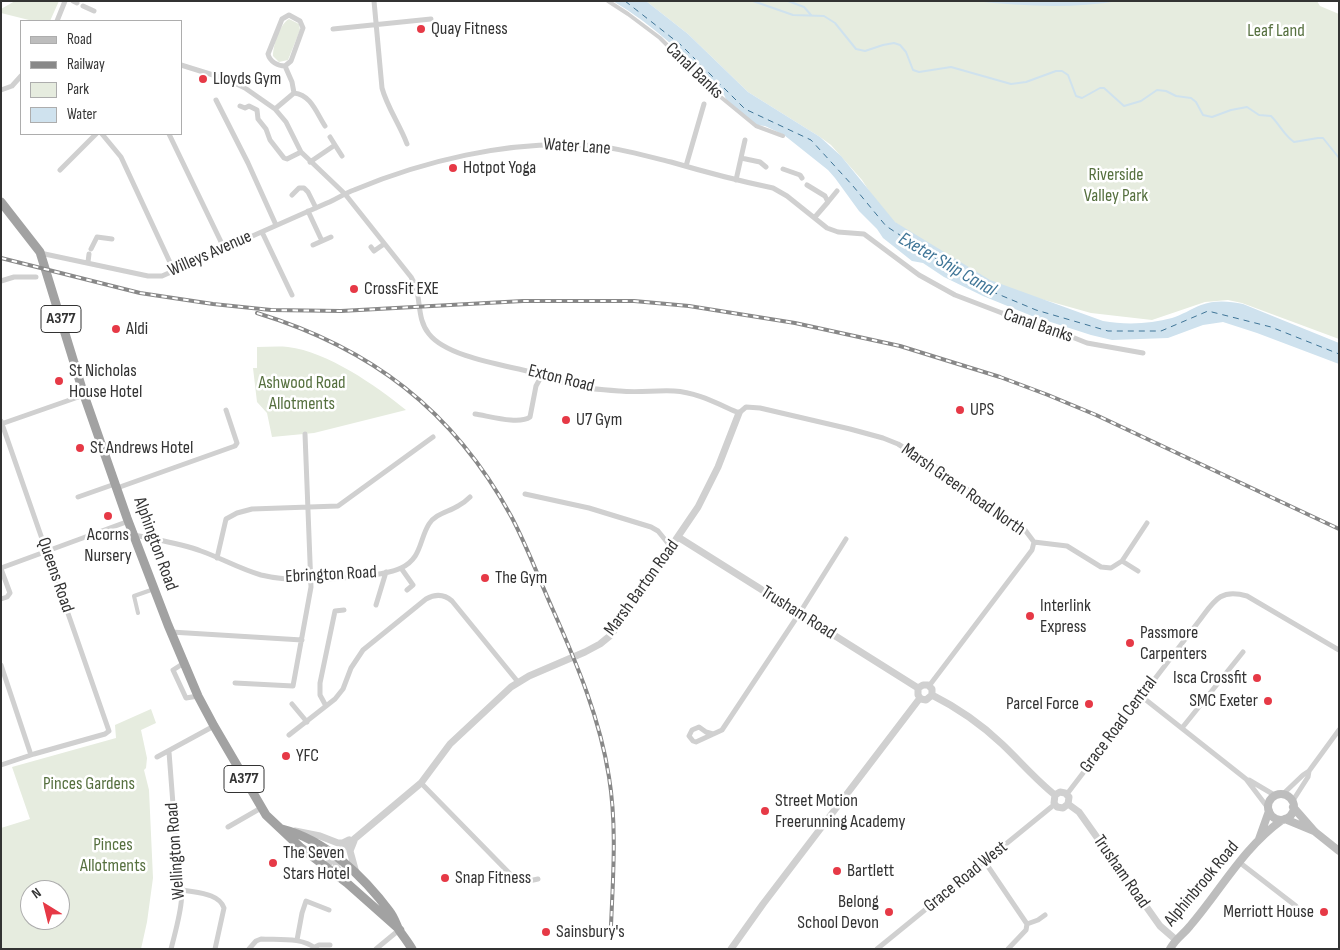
<!DOCTYPE html>
<style>
body{margin:0}
#map{position:relative;width:1340px;height:950px;overflow:hidden;background:#fff;font-family:"Sofia Sans Condensed",sans-serif}
canvas{display:block}
.frame{position:absolute;inset:0;border:2px solid #333;pointer-events:none}
.legend{position:absolute;left:20px;top:20px;width:162px;height:115px;box-sizing:border-box;background:#fff;border:1px solid #adadad;margin:0;padding:6px 9px;list-style:none;font-size:15px;color:#333}
.legend li{display:flex;align-items:center;gap:10px;height:25px}
.legend b{width:25px;border:1px solid #adadad}
.north{position:absolute;left:20px;top:880px;width:50px;height:50px;box-sizing:border-box;background:#fff;border:1px solid #adadad;border-radius:50%;rotate:324deg;font-size:14px;font-weight:700;line-height:20px;text-align:center;color:#333}
.north::after{content:'';display:block;margin:auto;width:18px;height:22px;background:#e63946;clip-path:polygon(50% 0,100% 100%,50% 72%,0 100%)}
</style>
<div id="map">
<canvas width="1340" height="950"></canvas>
<div class="frame"></div>
<ul class="legend">
<li><b style="height:6px;background:#bdbdbd"></b>Road</li>
<li><b style="height:6px;background:#888"></b>Railway</li>
<li><b style="height:14px;background:#e6ecdf"></b>Park</li>
<li><b style="height:14px;background:#cfe2ee"></b>Water</li>
</ul>
<div class="north">N</div>
</div>
<script>
const g = document.querySelector('canvas').getContext('2d');
g.lineJoin = 'round';
function paint(path, color) {
  g.fillStyle = color;
  g.fill(path, 'evenodd');
}
function strokePath(path, color, width, dash) {
  g.strokeStyle = color;
  g.lineWidth = width;
  g.lineCap = dash ? 'butt' : 'round';
  g.setLineDash(dash || []);
  g.stroke(path);
}
function drawText(font, color, halo, rows, align = 'center') {
  g.font = font + ' "Sofia Sans Condensed",sans-serif';
  g.lineWidth = 5;
  g.setLineDash([]);
  g.textBaseline = 'middle';
  g.strokeStyle = halo;
  g.fillStyle = color;
  for (const [text, x, y, turn = 0] of rows) {
    g.save();
    g.translate(x, y);
    g.rotate((+turn || 0) * Math.PI / 180);
    g.textAlign = isNaN(turn) ? turn : align;
    if (halo) g.strokeText(text, 0, 0);
    g.fillText(text, 0, 0);
    g.restore();
  }
}
const green = new Path2D(`
 M15,1H59L50,21H33L1,13V9Z
 M646,1H1317L1320,6L1339,14V339L1242,303L1228,300L1205,302L1152,320L1091,313L998,287L961,267L893,221L873,197L862,180L831,145L820,137L748,92L688,34Z
 M289,19L299,24L300,30L288,60L279,62L273,56C273,45 280,24 289,19Z
 M257,347C267,347 278,346 288,347C328,352 375,385 406,410L314,433L272,437L267,413L257,402L253,368H257Z
 M151,709L156,723L141,730L147,758L146,768L144,770L149,790L153,878L147,922L141,949H1V828L30,819L12,767L116,738L115,725ZM30,890H60V920H30Z`);
const water = new Path2D(`
 M613,1H646L688,34L748,92L820,137L841,156L895,222L990,280L1103,321C1125,325 1151,324 1172,318C1182,315 1191,309 1201,305C1214,300 1229,301 1243,304L1339,343V364L1257,333L1223,322L1203,325L1168,338L1112,340L1091,335L1032,316L983,296L944,277L923,263L912,261L883,238L877,229L859,211L835,178L828,170L784,135L765,126L756,125L727,101L724,95C690,60 655,26 613,1Z
 M974,1H1119C1070,9 1022,6 974,1Z`);
const stream = new Path2D(`
 M753,1L793,15L824,16L835,23L856,49L865,51L883,45L894,43L900,45L906,52L913,70L919,72L951,67L1011,84L1026,82L1056,71H1062L1068,75L1076,96L1082,98L1100,88H1104L1124,106L1141,101L1157,90L1166,91L1176,96L1191,98L1196,102L1203,115L1212,117L1231,110L1247,107L1259,115L1271,116C1280,125 1284,135 1294,142L1318,138H1323L1339,158
 M788,1L804,7L811,15`);
const ferry = new Path2D(`
 M625,1L681,45L745,109L811,140L853,186L886,226L952,269L993,292L1036,310L1108,331H1161L1208,311L1271,327L1339,354`);
const pedestrian = new Path2D(`
 M608,1L628,14L660,38L711,89L756,126L783,136
 M138,613L134,596L154,589`);
const minor = new Path2D(`
 M73,1L77,3
 M374,1L382,88C387,107 400,125 407,144
 M83,6L94,11
 M57,21L65,1
 M333,29L431,19
 M181,65L226,79L245,88L275,109L286,122L301,152L345,194L411,277C423,295 415,317 429,334C447,357 504,365 531,372C545,375 557,382 571,385C587,389 604,390 620,391C638,393 656,390 674,391C696,392 718,404 739,413L746,407L760,408L850,429L883,438L898,444L937,468L1025,530L1034,542L1032,550L929,686
 M285,66L291,61L303,28L300,21L289,15L282,19L268,54C270,62 278,66 285,66L292,82L294,93
 M1,90L12,86L21,76
 M216,100L248,163L276,225
 M240,106L245,108L249,106L257,110L258,119L266,129L270,140L284,158L287,159L301,152
 M275,109L294,93C311,95 316,112 325,126
 M102,134L121,157L174,271
 M169,134L224,248
 M335,145L342,156
 M741,158L760,162L766,167
 M310,162L335,145L330,137
 M686,166L704,104
 M783,169L800,175L802,178
 M60,170L96,134
 M736,180L745,140
 M807,185L825,196L828,202L815,217
 M292,195L299,188H304L308,192L316,208
 M828,202L837,191
 M308,211L322,241L313,245
 M262,232L292,295
 M322,241L331,237
 M371,247L374,251L384,244
 M91,249L97,237L112,239
 M40,253L148,276H162C217,252 272,227 327,203C337,199 345,193 354,190C423,161 507,141 582,145C612,146 642,155 671,162C705,172 739,181 773,188L787,196L827,228L838,232L864,234L919,275L955,295L1002,313L1057,331L1087,343L1143,353
 M88,262L89,254
 M1,281L14,277H36
 M475,414C489,416 519,425 530,417L536,386L542,375
 M1,421L109,731L105,734L34,754L1,765
 M1,424L84,395
 M117,488L235,446L237,443L226,410
 M525,494L589,508L651,527L658,531L671,547
 M78,497L115,484
 M134,535C157,540 180,543 201,551C221,558 240,569 261,575C290,582 323,580 352,577C368,575 386,575 401,568C422,558 419,540 429,524C435,514 448,512 458,506C462,504 466,501 470,497
 M1034,542L1067,546L1101,567L1111,568L1122,561L1147,523
 M217,558L226,519L237,513L252,509L338,506L433,437
 M1122,561L1138,571
 M1,568L129,521
 M401,568L413,585L407,590
 M1,569L10,593L7,597L1,599
 M376,605L386,572
 M171,632L302,640
 M184,663L173,670L186,698L198,696
 M1,665L31,755
 M235,683L293,686L311,587L305,434
 M1141,696L1246,779L1268,808
 M292,704L307,722
 M326,706L320,695V683L335,611L344,610
 M1182,728L1243,652
 M713,734L706,732L699,727L692,730L689,736L693,741L696,742L722,730L799,614L846,539
 M289,735L335,699L343,689L351,668L363,650L426,599C435,594 444,594 452,601L518,682
 M169,752L177,857C187,891 180,915 171,949
 M157,757L214,726
 M1249,780L1276,796
 M421,783L516,880L524,882L538,879
 M1067,794L1199,621C1214,601 1220,588 1247,596L1339,650
 M1282,795L1303,775L1309,771
 M1292,802L1308,777L1309,771L1339,730
 M228,827L261,808
 M985,862L1027,924L1026,930L1008,949
 M1239,862L1296,906
 M183,890C197,893 219,893 224,908L215,949
 M1027,924L1038,920L1045,915
 M297,940L302,913L306,901L329,910
 M315,947L319,945H330
 M249,949L256,941L261,939C279,940 303,937 316,949
 M376,949L399,930
 M877,949L1055,804`);
const tertiary = new Path2D(`
 M678,537L918,688
 M918,688V695L921,699L926,700L932,695
 M918,688L923,685H928L932,689V695
 M932,695C956,707 982,725 1002,744C1020,761 1036,780 1055,795
 M1055,795L1054,803L1057,807L1063,808L1068,804
 M1055,795L1060,792L1065,793L1069,797L1068,804
 M1068,804L1079,812L1160,926L1175,939
 M295,831L320,836L338,843H343L349,840
 M354,841L350,851L356,873
 M338,855L336,866L342,876
 M326,866L340,851L421,783L450,744L511,687L529,676L585,652L600,644L611,635L698,507L718,467L739,413
 M731,949L763,904L920,698`);
const secondary = new Path2D(`
 M1268 807a13 13 0 1 1 26 0a13 13 0 1 1-26 0Z
 M1293,807L1314,831L1339,851
 M1285,819L1314,831
 M1259,839L1269,811
 M1170,949C1176,938 1183,935 1190,926C1221,890 1243,848 1282,820`);
const trunk = new Path2D(`
 M1,202L40,252L84,395L127,518L168,625L198,696L214,726L266,815L300,847L347,883L400,930
 M282,829C326,840 364,877 390,912C394,917 396,924 399,930C403,936 408,942 412,949`);
const rail = new Path2D(`
 M1,258L140,293L213,304L271,310L341,311L523,301H634L689,306L795,323L900,346L1000,377L1048,395L1096,415L1339,529
 M257,313C371,348 453,410 511,516C527,546 539,579 553,610C577,664 600,719 609,777C617,826 613,877 611,926`);
const markers = [
 [421,29,5,"#e63946"],
 [203,79,5,"#e63946"],
 [453,168,5,"#e63946"],
 [354,289,5,"#e63946"],
 [116,329,5,"#e63946"],
 [59,381,5,"#e63946"],
 [960,410,5,"#e63946"],
 [566,420,5,"#e63946"],
 [80,448,5,"#e63946"],
 [108,516,5,"#e63946"],
 [485,578,5,"#e63946"],
 [1030,616,5,"#e63946"],
 [1130,643,5,"#e63946"],
 [1257,678,5,"#e63946"],
 [1268,701,5,"#e63946"],
 [1089,704,5,"#e63946"],
 [286,756,5,"#e63946"],
 [765,811,5,"#e63946"],
 [273,863,5,"#e63946"],
 [837,871,5,"#e63946"],
 [445,878,5,"#e63946"],
 [889,912,5,"#e63946"],
 [1324,912,5,"#e63946"],
 [546,932,5,"#e63946"]
];
const shields = [
 [61,319,40],
 [244,779,40]
];
const shieldNames = [
 ["A377",61,319],
 ["A377",244,779]
];
const poiNames = [
 ["Quay Fitness",431,29],
 ["Lloyds Gym",213,79],
 ["Hotpot Yoga",463,168],
 ["CrossFit EXE",364,289],
 ["Aldi",126,329],
 ["St Nicholas",69,371],
 ["House Hotel",69,392],
 ["UPS",970,410],
 ["U7 Gym",576,420],
 ["St Andrews Hotel",90,448],
 ["Acorns",108,535,"center"],
 ["Nursery",108,556,"center"],
 ["The Gym",495,578],
 ["Interlink",1040,606],
 ["Express",1040,627],
 ["Passmore",1140,633],
 ["Carpenters",1140,654],
 ["Isca Crossfit",1247,678,"right"],
 ["SMC Exeter",1258,701,"right"],
 ["Parcel Force",1079,704,"right"],
 ["YFC",296,756],
 ["Street Motion",775,801],
 ["Freerunning Academy",775,822],
 ["The Seven",283,853],
 ["Stars Hotel",283,874],
 ["Bartlett",847,871],
 ["Snap Fitness",455,878],
 ["Belong",879,902,"right"],
 ["School Devon",879,923,"right"],
 ["Merriott House",1314,912,"right"],
 ["Sainsbury's",556,932]
];
const parkNames = [
 ["Leaf Land",1276,31],
 ["Riverside",1116,175],
 ["Valley Park",1116,196],
 ["Ashwood Road",302,383],
 ["Allotments",302,404],
 ["Pinces Gardens",89,784],
 ["Pinces",113,845],
 ["Allotments",113,866]
];
const streetNames = [
 ["Canal Banks",694,71,44],
 ["Water Lane",577,147,4],
 ["Willeys Avenue",210,254,-24],
 ["Canal Banks",1038,326,19],
 ["Exton Road",561,379,14],
 ["Marsh Green Road North",963,490,35],
 ["Alphington Road",155,544,70],
 ["Queens Road",55,575,71],
 ["Ebrington Road",331,575,-3],
 ["Marsh Barton Road",642,588,-54],
 ["Trusham Road",798,613,32],
 ["Grace Road Central",1119,725,-53],
 ["Wellington Road",176,851,-94],
 ["Trusham Road",1121,872,55],
 ["Grace Road West",966,877,-39],
 ["Alphinbrook Road",1202,884,-50]
];
const waterNames = [
 ["Exeter Ship Canal",947,265,30]
];
paint(green, '#e6ecdf');
paint(water, '#cfe2ee');
strokePath(stream, '#cfe2ee', 2);
strokePath(ferry, '#3f7597', 1, [6, 5]);
strokePath(pedestrian, '#d0d0d0', 4);
strokePath(minor, '#d0d0d0', 5);
strokePath(tertiary, '#d0d0d0', 7);
strokePath(secondary, '#bdbdbd', 8);
strokePath(trunk, '#a2a2a2', 9);
strokePath(rail, '#888', 4);
strokePath(rail, '#fff', 2, [5.5]);
for (const [x, y, r, color] of markers) {
  const dot = new Path2D();
  dot.arc(x, y, r, 0, 2 * Math.PI);
  g.fillStyle = color;
  g.fill(dot);
  strokePath(dot, '#fff', 2);
}
for (const [x, y, w] of shields) {
  const box = new Path2D();
  box.roundRect(x - w / 2, y - 13.5, w, 27, 4);
  g.fillStyle = '#fff';
  g.fill(box);
  strokePath(box, '#333', 1);
}
drawText('bold 16px', '#333', null, shieldNames);
drawText('18px', '#333', '#fff', poiNames, 'left');
drawText('18px', '#56703f', '#fff', parkNames);
drawText('18px', '#333', '#fff', streetNames);
drawText('italic 19px', '#3f7597', '#fff', waterNames);
</script>
